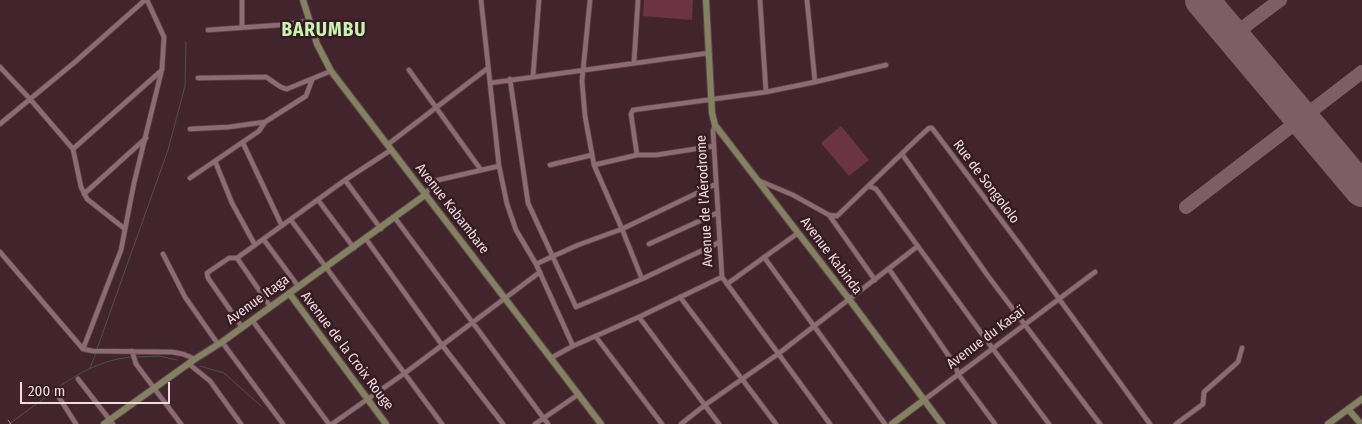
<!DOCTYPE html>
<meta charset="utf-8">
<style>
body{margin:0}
#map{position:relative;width:1362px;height:424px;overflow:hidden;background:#42252c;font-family:"Fira Sans Condensed",sans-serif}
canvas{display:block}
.scale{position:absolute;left:20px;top:382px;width:150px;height:22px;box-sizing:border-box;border:2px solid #f0dce0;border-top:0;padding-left:6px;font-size:15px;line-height:18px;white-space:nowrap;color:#f0dce0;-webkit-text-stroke:4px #371b22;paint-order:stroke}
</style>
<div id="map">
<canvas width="1362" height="424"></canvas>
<div class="scale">200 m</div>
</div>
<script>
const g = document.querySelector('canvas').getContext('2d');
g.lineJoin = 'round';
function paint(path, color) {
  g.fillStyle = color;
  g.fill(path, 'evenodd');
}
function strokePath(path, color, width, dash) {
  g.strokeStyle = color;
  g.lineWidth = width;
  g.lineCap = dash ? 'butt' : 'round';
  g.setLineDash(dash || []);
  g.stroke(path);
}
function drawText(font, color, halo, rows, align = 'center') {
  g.font = font + ' "Fira Sans Condensed",sans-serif';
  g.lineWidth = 5;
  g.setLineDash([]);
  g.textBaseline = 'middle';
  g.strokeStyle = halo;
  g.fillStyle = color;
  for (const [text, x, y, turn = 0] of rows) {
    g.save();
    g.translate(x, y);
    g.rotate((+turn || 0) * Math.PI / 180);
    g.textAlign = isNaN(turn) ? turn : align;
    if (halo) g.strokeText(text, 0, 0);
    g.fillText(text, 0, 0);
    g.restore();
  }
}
const green = new Path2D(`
 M644,0H693L692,20L643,16Z
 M841,126L869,160L849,176L821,143Z`);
const stream = new Path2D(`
 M97,349L168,150L185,86L186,42
 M136,357L159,356L177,360
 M200,366L224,373L261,406
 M90,368L96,353
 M56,389C78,373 104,359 132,357
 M9,424L53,392`);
const taxiway = new Path2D(`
 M1232,36L1280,0
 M1186,207L1362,72`);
const runway = new Path2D(`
 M1202,0L1362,190`);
const street = new Path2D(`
 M242,0V27
 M481,0L499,166L507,204L516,230L536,264L573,346
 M590,0L582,81L585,116L594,165L622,229L642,279
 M760,0L766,92
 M807,0L815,82
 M208,30L279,25L308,21
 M634,62L638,0
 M0,67L30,99L73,149L81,187L87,199L125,229
 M409,70L481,170
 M533,76L539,0
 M198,78L266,77C273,81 279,88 287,89L331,71
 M510,79L528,203L576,307L642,279L720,242
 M490,83L709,53
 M0,124L75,62L145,0
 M715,125L713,131L722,277L830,424
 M190,129L229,127L265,122L306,96L312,80
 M243,143L282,226
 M387,145L488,68
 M73,149L162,70
 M902,154L988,276L1100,424
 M637,155L631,114L633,110L766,92L815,82L886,65
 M215,161L232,203L255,245
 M550,165L592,155
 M594,165L637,155H656L714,146
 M190,178L259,131L265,122
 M345,180L381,229
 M760,181L793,195L829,215L837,216L916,140L929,128H932L1020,245L1150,424
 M869,186L876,189L993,349L1049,424
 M84,194L146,138
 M425,195L434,181L499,166
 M318,200L354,248
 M829,215L875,280
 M395,218L548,424
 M291,220L442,424
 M366,239L442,345L503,424
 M264,240L298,286
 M649,244L717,213
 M0,252L83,349L93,351L172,352L183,354L195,359
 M163,254L185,297L218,344
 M764,257L885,424
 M237,258L270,306
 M536,264L578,245L622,229L716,184
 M889,269L955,365L958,374L995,424
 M727,284L798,233
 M680,297L776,424
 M639,317L719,424
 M252,320L329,424
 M242,327L208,278L207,273L229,258H237L345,180L391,150
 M596,337L662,424
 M222,342L283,424
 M83,349L121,250L134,183L162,69L164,37L147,0
 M132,351L136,364L181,424
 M551,358L573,346L639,317L722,277
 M189,364L210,381L241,424
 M78,379L113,424
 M55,391L76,424
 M924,400L1095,272
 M332,424L405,373L540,272
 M535,424L579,394
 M681,424L705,405L778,354L918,246
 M1176,424L1203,404L1204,392L1238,362L1242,348`);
const secondary = new Path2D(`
 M303,0L317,44L331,71L601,424
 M706,0L712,113L715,125L849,299L942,424
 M289,293L386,424
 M1348,409L1361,424
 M104,424L195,359L222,342L425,195
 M892,424L924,400
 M1328,424L1362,399`);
const rail = new Path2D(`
 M8,420L11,424`);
const streetNames = [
 ["Rue de Songololo",986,182,53],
 ["Avenue de l’Aérodrome",705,201,-93],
 ["Avenue Kabambare",452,209,52],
 ["Avenue Kabinda",831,256,53],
 ["Avenue Itaga",258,300,-36],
 ["Avenue du Kasaï",986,338,-37],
 ["Avenue de la Croix Rouge",347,351,53]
];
const districtNames = [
 ["BARUMBU",324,31]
];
paint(green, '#6c3443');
strokePath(stream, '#4c5343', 1);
strokePath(taxiway, '#7a6066', 14);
strokePath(runway, '#7a6066', 34);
strokePath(street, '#5b4349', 6);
strokePath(secondary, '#5b4349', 8);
strokePath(street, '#8d6b72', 4.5);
strokePath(secondary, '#838162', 6);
strokePath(rail, '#b29ba0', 1, [6, 6]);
drawText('14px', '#f0dce0', '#371b22', streetNames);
g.letterSpacing = '1px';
drawText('bold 19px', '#c7f4b1', '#371b22', districtNames);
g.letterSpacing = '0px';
</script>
